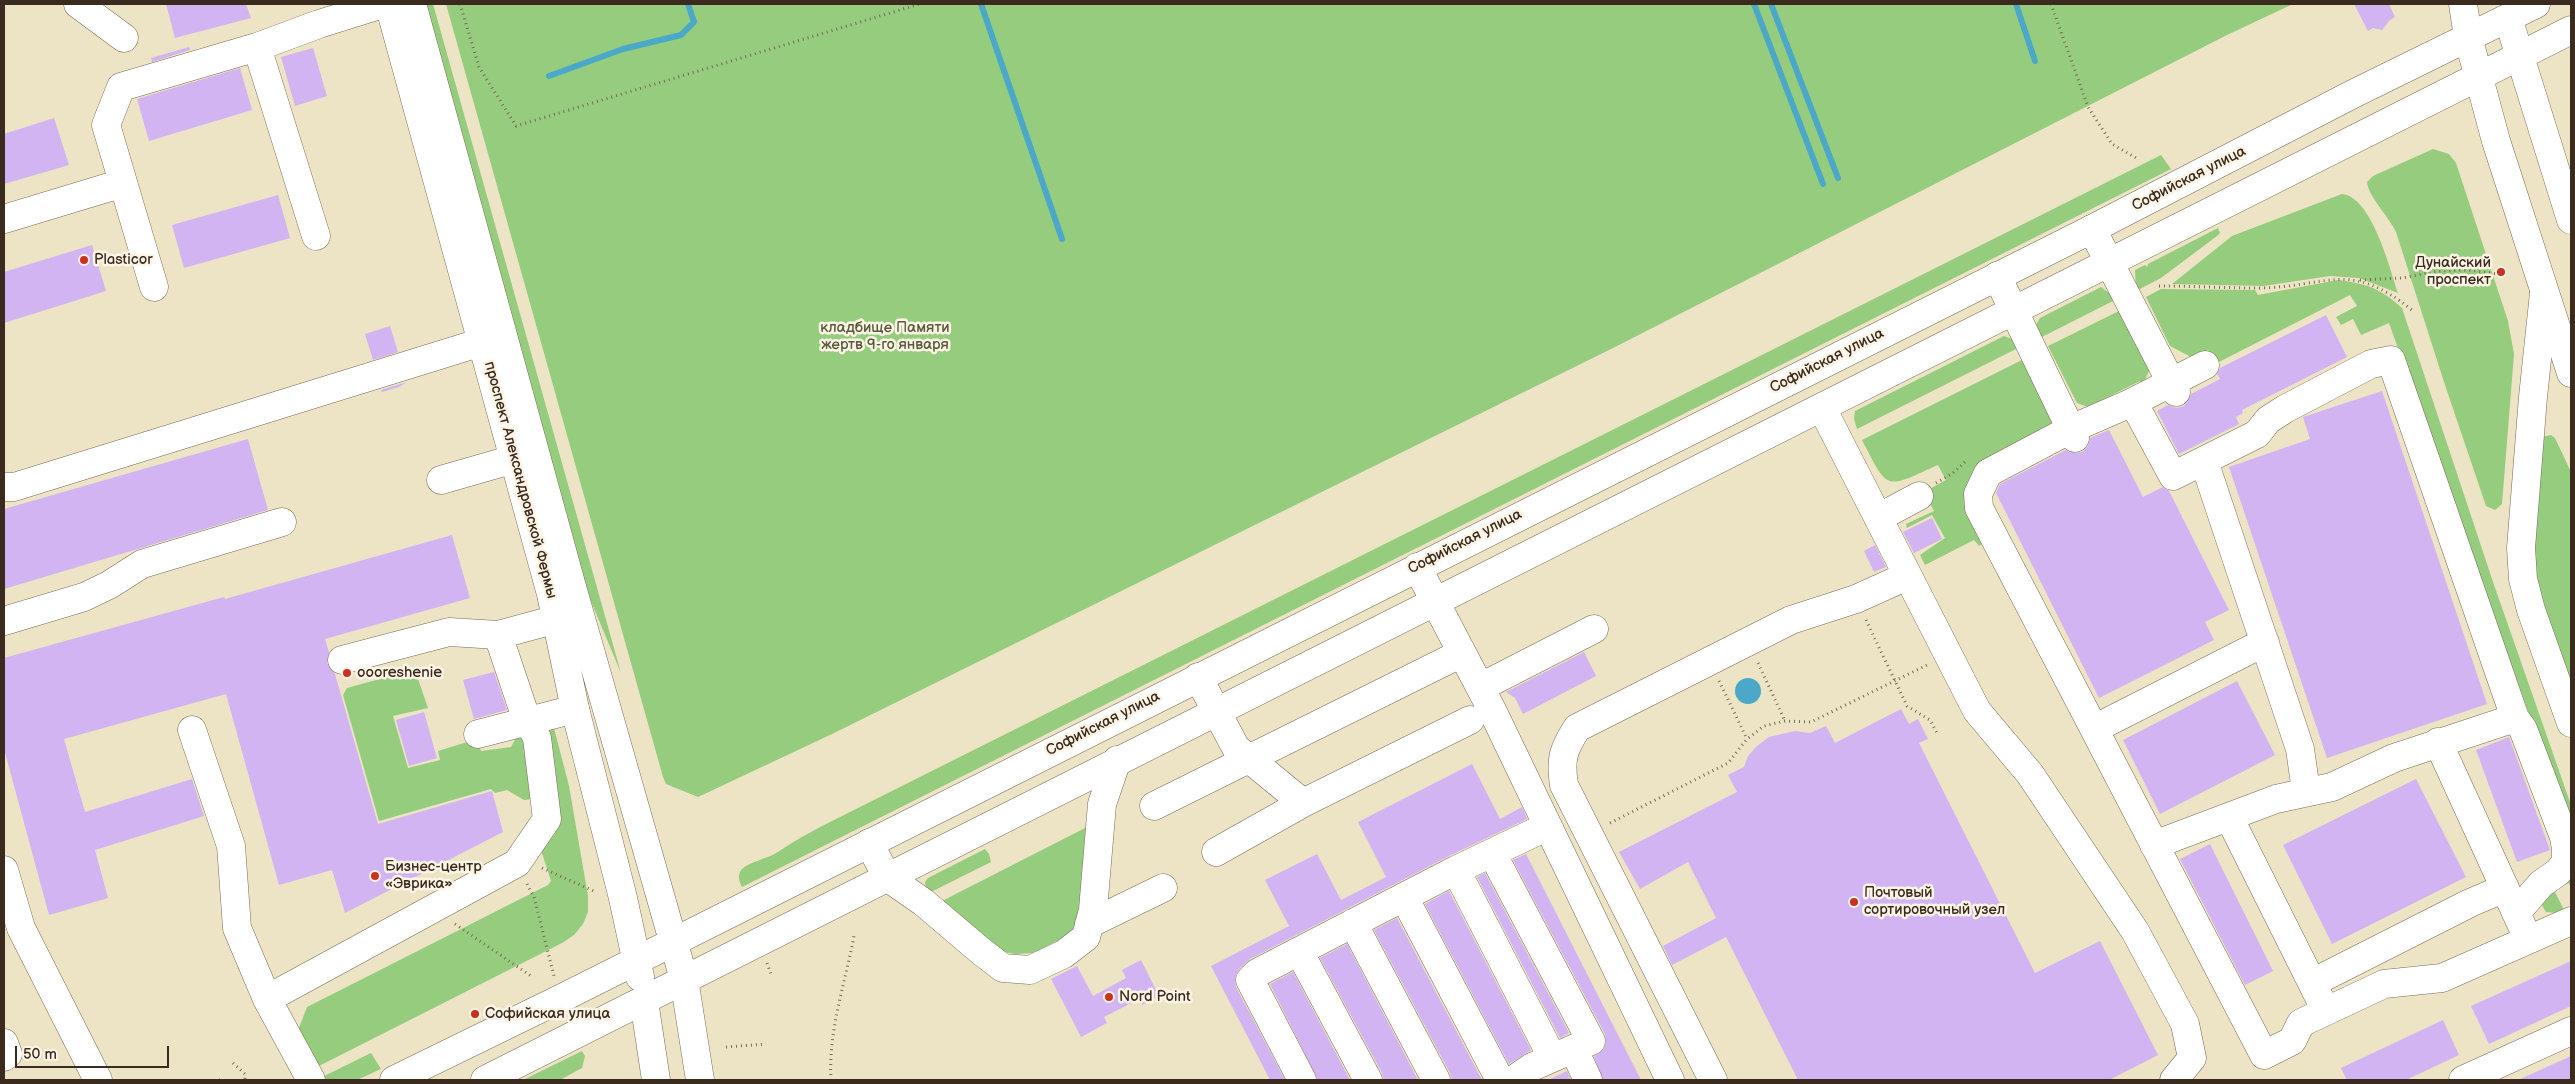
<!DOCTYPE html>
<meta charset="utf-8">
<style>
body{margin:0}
#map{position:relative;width:2575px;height:1084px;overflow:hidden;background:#ece4c4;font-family:"Balsamiq Sans",sans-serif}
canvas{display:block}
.frame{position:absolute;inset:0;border:5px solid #3b2a1e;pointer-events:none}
.scale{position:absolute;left:15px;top:1046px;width:154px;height:22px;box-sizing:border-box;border:2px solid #3b2a1e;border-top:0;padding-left:6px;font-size:15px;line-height:18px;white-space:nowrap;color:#3b2a1e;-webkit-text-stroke:4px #fcf5e5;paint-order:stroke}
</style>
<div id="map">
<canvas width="2575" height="1084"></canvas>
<div class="frame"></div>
<div class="scale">50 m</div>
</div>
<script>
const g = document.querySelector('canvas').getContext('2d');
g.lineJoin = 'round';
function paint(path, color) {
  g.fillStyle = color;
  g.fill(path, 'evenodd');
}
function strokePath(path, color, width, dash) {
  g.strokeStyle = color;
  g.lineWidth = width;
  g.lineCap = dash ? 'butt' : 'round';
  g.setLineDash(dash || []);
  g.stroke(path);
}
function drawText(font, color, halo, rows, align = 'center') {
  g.font = font + ' "Balsamiq Sans",sans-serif';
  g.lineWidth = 5;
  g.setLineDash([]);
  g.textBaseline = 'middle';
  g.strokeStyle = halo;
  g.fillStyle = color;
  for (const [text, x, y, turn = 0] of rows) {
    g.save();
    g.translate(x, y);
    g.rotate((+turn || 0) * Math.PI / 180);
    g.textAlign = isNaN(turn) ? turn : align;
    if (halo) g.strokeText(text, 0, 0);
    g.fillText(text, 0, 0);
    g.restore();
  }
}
const green = new Path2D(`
 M426,4H433L621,673L585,587Z
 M446,4H2293L2227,35L1613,348L832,734L698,797L666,784L663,777Z
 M2433,149L2449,154L2456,163L2508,321L2514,354L2502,504L2495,510L2486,506L2444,382L2396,232C2389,217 2368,196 2367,182L2373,176Z
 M2161,155L2171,169L742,887C739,882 737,874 742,869C751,861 767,859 778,852C797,839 816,829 836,819Z
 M2342,194C2372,197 2390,269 2398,293L2359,278L2330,276L2263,286L2172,284L2232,236Z
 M2218,228L2220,233L2217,236L2161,278L2136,291L2135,270L2145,265L2147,267L2148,264Z
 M2338,280C2367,284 2380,288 2402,308L2493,582L2571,805V831L2389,323L2361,335L2353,319L2341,325L2336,317L2357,306L2350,295L2215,364L2208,350L2193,358L2170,346L2146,297L2161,289L2255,290L2258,295Z
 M2101,287L2117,299L2040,338L2036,325L2040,318Z
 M2123,309L2150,369L2142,386L2140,381L2088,407L2077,403L2048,346Z
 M2004,336L2012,339L2020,347L1857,429L1854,419L1855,411Z
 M2026,358L2055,423L1991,463L1985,542L1979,546L1974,540L1925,565L1920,555L1945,538L1932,515L1907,528L1906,524L1934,511L1924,492L1946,480L1938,465C1884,489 1889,492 1862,440Z
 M2551,435L2555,438L2571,472V686L2540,599L2533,563L2542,437Z
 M405,672L417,676L428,708L393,716L408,768L440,760L438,751L477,739L481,751L511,747L517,736L526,733L541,798L524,800L507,790L495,793L491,789L379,821L343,695L347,688Z
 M544,727L554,728L569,786L588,896V912L583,924L574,935L562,943L315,1068L297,1033L307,1007L548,885L551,881L541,850L555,834L556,829Z
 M1089,826L1078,918L1072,931L1057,941L1034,953L1015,954L1005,952L940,902Z
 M985,849L989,854L991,862L929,893L926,890L925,882L928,878Z
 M2571,871V888L2569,883L2554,890L2564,910L2556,913L2546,912L2542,905V899Z
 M582,1051L585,1056L582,1068L560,1080H523Z
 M371,1053L381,1069L357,1080H323L320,1078Z`);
const water = new Path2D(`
 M1735 691a13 13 0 1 1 26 0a13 13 0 1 1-26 0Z`);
const stream = new Path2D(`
 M981,4L1062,239
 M1754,4L1823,184
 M1771,4L1838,178
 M2016,4L2035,61
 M549,76L623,49L681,35L694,22L688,4`);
const building = new Path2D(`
 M166,4H246L251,18L175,38Z
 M2354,4H2389L2395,17L2390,20L2382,30L2373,28L2368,31Z
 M189,47L190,50L152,62L151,58Z
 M313,48L327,96L295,106L281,57Z
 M240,68L252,110L149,141L137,99Z
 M54,118L69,165L4,184V134Z
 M278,195L290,238L184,268L172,225Z
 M92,245L106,291L4,323V272Z
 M2326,315L2347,357L2242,410L2243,413L2236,417L2239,424L2179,454L2157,411L2168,405L2176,408L2184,406L2191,394L2220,379L2217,374L2220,368Z
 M390,326L398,352L373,360L365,334Z
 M407,382L399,387L382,392L381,390Z
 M2382,391L2487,704L2327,758L2229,467L2310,439L2303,417Z
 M2109,430L2143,497L2163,487L2169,491L2229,610L2205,622L2214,640L2099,698L1996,493L2000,484L2066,450L2073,453L2082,452L2088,446L2090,438Z
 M248,439L268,510L4,589V509Z
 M1932,518L1942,539L1914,553L1903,532Z
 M452,535L470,598L325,639L329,652L327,663L335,674L378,824L492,791L503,832L345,913L332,870L279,885L226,694L64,739L85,812L192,779L204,816L95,850L108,898L49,915L4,749V658L224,597L225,599Z
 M1875,545L1886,567L1874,572L1864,551Z
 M1584,652L1596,676L1523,714L1515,698L1506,692Z
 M494,672L507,710L474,719L463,680Z
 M2237,681L2275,755L2160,814L2123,740Z
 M1901,709L1909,724L1918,719L1928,739L1919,743L2035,973L2100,941L2158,1055L2109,1080H1798L1726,937L1672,965L1663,946L1716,918L1688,862L1640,889L1619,852L1737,792L1728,775L1744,767L1748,756L1757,746L1769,737L1795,731L1810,733L1826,726L1835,743Z
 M424,712L437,758L409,766L396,720Z
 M2509,737L2550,850L2517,862L2476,750Z
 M1472,764L1500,819L1522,807L1527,819L1449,856L1250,959L1239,969L1235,978L1236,987L1285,1080H1270L1211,966L1289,926L1265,880L1317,854L1341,900L1386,877L1358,822Z
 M2416,779L2466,877L2332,944L2283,845Z
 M2210,844L2273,971L2245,985L2180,859Z
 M1526,854L1641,1080H1603L1594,1057L1604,1049L1606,1042L1605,1034L1513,860Z
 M1485,873L1569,1033L1560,1038L1477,877Z
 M1449,891L1531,1050L1509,1064L1425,904Z
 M1397,918L1482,1080H1452L1450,1073L1374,930Z
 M1347,944L1418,1080H1384L1382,1073L1320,958Z
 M1141,960L1159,996L1142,1005L1139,999L1104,1017L1107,1023L1081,1037L1051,979L1077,966L1093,996L1126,978L1122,970Z
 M2571,961V1006L2489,1044L2471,1006Z
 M1293,972L1350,1080H1318L1270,984Z
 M2443,1020L2459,1055L2406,1080H2347L2341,1068Z
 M2571,1056V1080H2518Z
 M1567,1071L1571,1080H1548Z`);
const path = new Path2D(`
 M460,4L479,67L516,126L920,4
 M2051,4L2088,107L2112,144L2138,159
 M2360,280L2402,278L2438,271L2469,270L2498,274
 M2159,286C2192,286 2226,288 2259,288C2329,287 2348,259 2412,310
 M1936,483L1953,473L1967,460
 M1866,620L1907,706L1930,720L1937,733
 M1758,663L1785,721
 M1719,681L1747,739
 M1610,823L1728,763L1747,739L1764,726L1785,721L1811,722L1927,665
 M542,868L596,892
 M527,884L534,897L554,976
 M455,924L531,976
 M767,963L771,974
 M726,1047L766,1044
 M233,1063L245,1074V1080
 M219,1080H220
 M831,1080C828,1031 845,984 854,936`);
const minor = new Path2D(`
 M78,4L124,38
 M2463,4L2468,37
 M257,47L316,236
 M4,219L123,183
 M2092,229L2176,392
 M1997,276L2075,438
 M154,287L106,125L121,87L257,47L319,24L383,4
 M2544,293L2533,397L2521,548L2523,579L2531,610L2571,723
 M2205,365L2133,402L2071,429L1988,473L1978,494L1979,508L2264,1055L2292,1041L2301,1023L2384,984L2442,978L2571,921
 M2133,402L2173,476L2257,434L2268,420L2285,409L2371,364L2391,360L2515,718L2523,729L2564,837L2566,849V862L2558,872L2541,884L2516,913
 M1822,408L1977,711L2030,774L2135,931L2185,1024L2192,1058L2174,1080
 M2204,461L2300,749L2306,791
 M441,480L514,459
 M4,487H14L482,342
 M1878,518L1919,496
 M1417,567L1493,712L1670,1080
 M4,621L84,597L109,585L142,564L282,522
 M342,660L449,632L498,635L557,619
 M1198,677L1236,748L1303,803
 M1481,687L1594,629
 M2094,729L2265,642
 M192,730L231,846L237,928L267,999L311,1080
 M478,734L575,709
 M2438,742L2523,928
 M1154,806L1462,653
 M2229,817L2326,1011
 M869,843L887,877L923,902L982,952L1003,968L1030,970L1064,954L1086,937L1093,910L1102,804L1117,760
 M2154,845L2276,799L2332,787L2394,758L2515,718
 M1216,852L1303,803L1470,720
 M1492,853L1591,1041L1532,1067L1513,1080
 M4,870L21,928L98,1080
 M1456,870L1552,1057
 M1404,897L1500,1080
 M1353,923L1436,1080
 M1089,924L1163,888
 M1299,951L1368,1080
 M684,979L700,1080
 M2312,983L2470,903L2505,888
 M267,999L517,863L547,819L537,738L524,712L498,635
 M644,1001L656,1080
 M4,1043L8,1054L4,1057
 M1574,1050L1588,1080
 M1302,1080L1250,980L1257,973L1456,870L1548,826
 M1713,1080L1564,785C1560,759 1563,750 1577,728L1791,620L1856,599L1907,576
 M2463,1080L2571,1031`);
const major = new Path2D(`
 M389,4L551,594L575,709L623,898L640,977
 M412,4L572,587L684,979
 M2508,18L2571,220
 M2468,37L2496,141L2571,373
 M394,1080L564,997L2092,229L2353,94L2536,4
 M485,1080L2571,30`);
const markers = [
 [84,260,5,"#c8321e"],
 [2501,272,5,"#c8321e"],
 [347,673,5,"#c8321e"],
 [375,876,5,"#c8321e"],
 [1854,902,5,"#c8321e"],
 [1109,997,5,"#c8321e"],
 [475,1014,5,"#c8321e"]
];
const streetNames = [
 ["Софийская улица",2189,179,-27],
 ["Софийская улица",1827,361,-27],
 ["проспект Александровской Фермы",520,480,75],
 ["Софийская улица",1465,542,-27],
 ["Софийская улица",1103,724,-27]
];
const poiNames = [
 ["Plasticor",94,260],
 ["Дунайский",2491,263,"right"],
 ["проспект",2491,280,"right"],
 ["oooreshenie",357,673],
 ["Бизнес-центр",385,867],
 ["«Эврика»",385,884],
 ["Почтовый",1864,893],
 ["сортировочный узел",1864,910],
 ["Nord Point",1119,997],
 ["Софийская улица",485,1014]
];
const parkNames = [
 ["кладбище Памяти",885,328],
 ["жертв 9-го января",885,345]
];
paint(green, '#95cc7e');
paint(water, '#4ba8c9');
strokePath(stream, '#4ba8c9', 6);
paint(building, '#d2b4f3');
strokePath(minor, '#796b58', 29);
strokePath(major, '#796b58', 29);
strokePath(path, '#796b58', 3, [1, 4]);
strokePath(minor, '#fff', 28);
strokePath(major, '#fff', 28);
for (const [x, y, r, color] of markers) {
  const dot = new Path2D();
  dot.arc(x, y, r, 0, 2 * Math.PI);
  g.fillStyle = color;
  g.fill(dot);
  strokePath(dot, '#fcf5e5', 2);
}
drawText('15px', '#3b2a1e', '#fcf5e5', streetNames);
drawText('15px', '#3b2a1e', '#fcf5e5', poiNames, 'left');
drawText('15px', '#565b3b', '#fcf5e5', parkNames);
</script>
